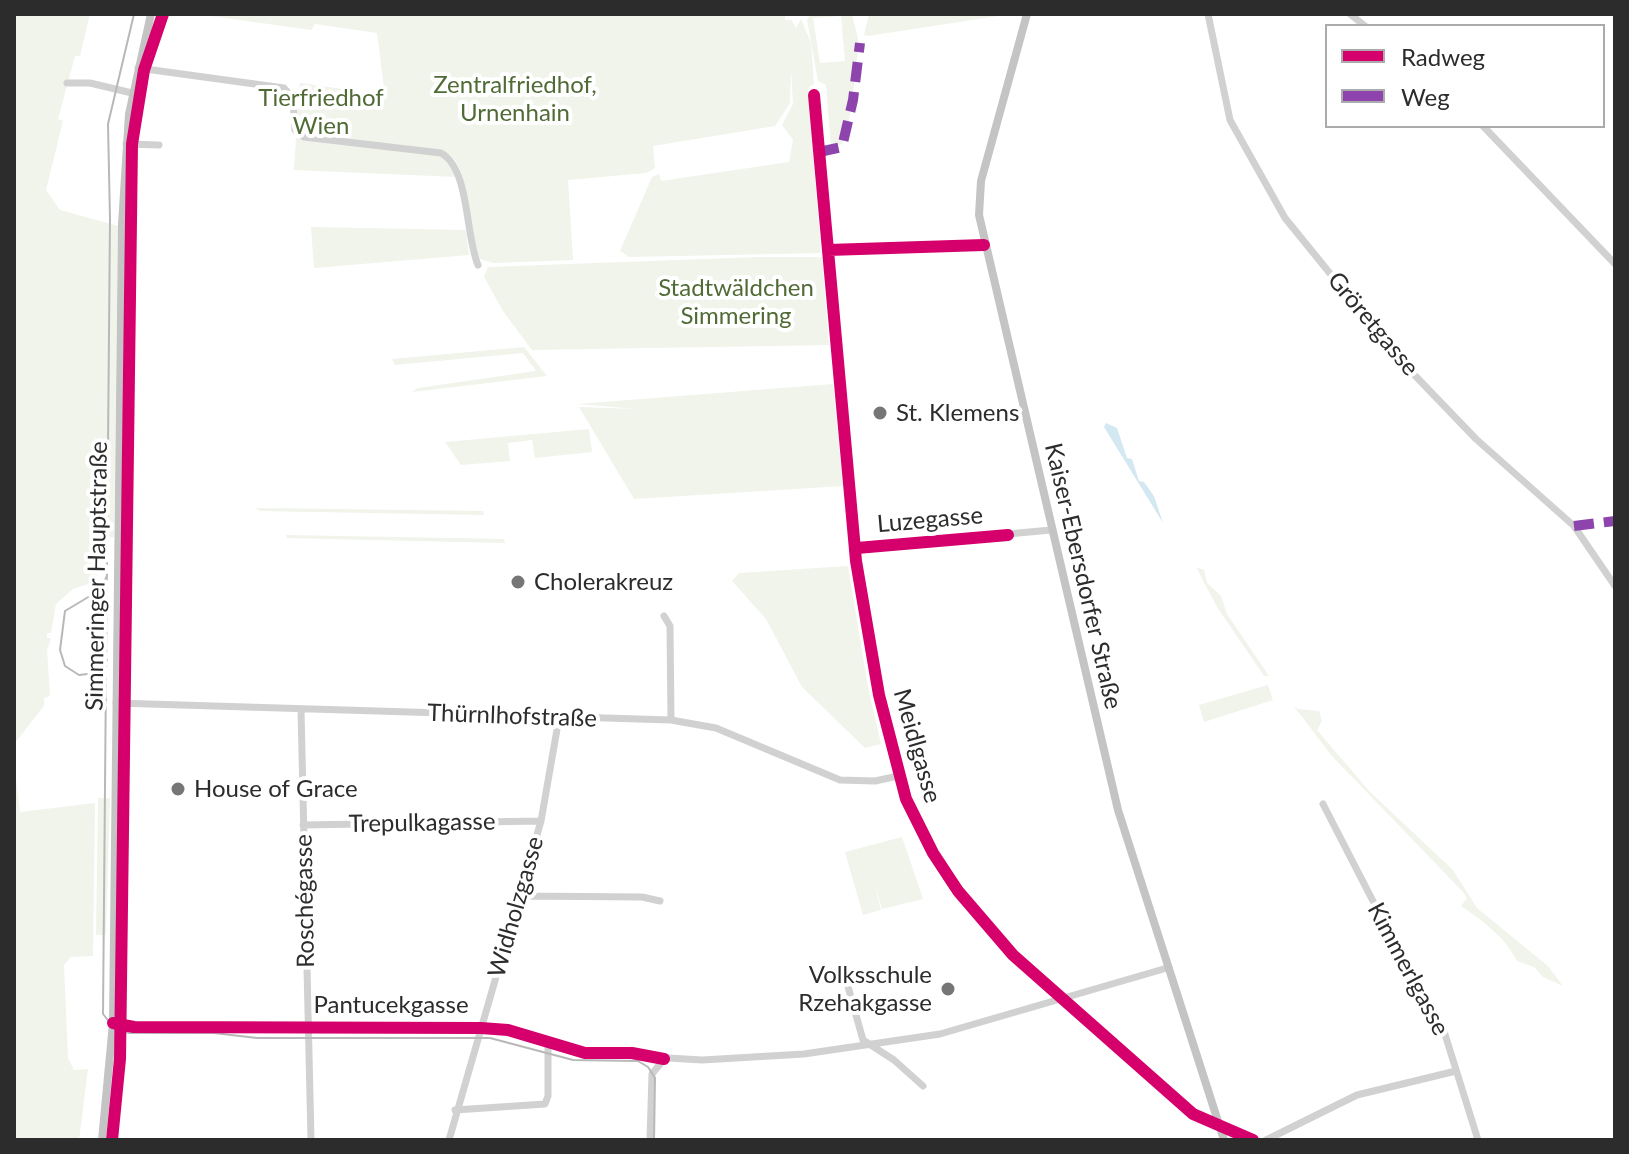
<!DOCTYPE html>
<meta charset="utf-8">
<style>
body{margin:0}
#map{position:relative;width:1629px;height:1154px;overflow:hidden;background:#fff;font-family:Lato,sans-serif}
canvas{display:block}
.frame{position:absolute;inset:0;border:16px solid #2c2c2c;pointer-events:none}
.legend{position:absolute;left:1325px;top:24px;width:280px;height:104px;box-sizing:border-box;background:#fff;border:2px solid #ababab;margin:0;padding:10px 14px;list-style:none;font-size:24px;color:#2c2c2c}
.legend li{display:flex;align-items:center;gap:16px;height:40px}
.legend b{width:40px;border:2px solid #ababab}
</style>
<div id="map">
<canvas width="1629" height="1154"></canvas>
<div class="frame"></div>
<ul class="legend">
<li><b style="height:10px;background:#d6006c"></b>Radweg</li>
<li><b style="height:10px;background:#8e44ad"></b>Weg</li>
</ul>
</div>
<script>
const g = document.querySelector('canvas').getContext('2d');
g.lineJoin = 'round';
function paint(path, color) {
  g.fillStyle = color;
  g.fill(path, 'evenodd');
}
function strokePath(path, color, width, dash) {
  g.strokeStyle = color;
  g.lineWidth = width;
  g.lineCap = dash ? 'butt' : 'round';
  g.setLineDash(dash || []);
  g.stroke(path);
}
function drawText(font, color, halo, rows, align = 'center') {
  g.font = font + ' Lato,sans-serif';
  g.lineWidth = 8;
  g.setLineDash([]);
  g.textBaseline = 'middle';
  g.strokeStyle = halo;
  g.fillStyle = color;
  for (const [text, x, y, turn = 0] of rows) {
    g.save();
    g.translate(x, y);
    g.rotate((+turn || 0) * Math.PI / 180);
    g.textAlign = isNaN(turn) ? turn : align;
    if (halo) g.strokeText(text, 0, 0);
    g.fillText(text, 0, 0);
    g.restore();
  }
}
const green = new Path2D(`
 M14,14H90L80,56H75L58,119L63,121L46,190L60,210L118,226L114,537L99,538L97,581L73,589L56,604L51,633H47V638H51L47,650L50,696L44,698V706L14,744Z
 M197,14H785V20H791L796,28L801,19L811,43L814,84L808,88L821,253L629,257L620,251L652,177L659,174L661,181L789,162L793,140L782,125L793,104L791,68L790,103L775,126L653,146L655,168L646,173L568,180L573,260L494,263L480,259C465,230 473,175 450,155L305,135L297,128L300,83L385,95L377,33L315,24L311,30Z
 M810,14H852L859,43L850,116L842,144L831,149L826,85L818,81L807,20ZM841,16L845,61L820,63L813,18Z
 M869,14H1011L868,36L864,35Z
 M296,138L444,156L457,177L294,170Z
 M311,227L466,230L469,255L314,268Z
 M759,257H822L829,345L532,350L503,311L484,277L488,267Z
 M524,347L547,376L412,392L418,388L536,371L523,353L395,365L392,359Z
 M833,384L843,486L634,499L579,407L636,409L578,404Z
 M589,429L592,452L535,458L532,440L508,443L510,461L461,465L445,442Z
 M255,508L483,511L484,515L260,511Z
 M286,535L504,539L505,543L287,538Z
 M848,566L868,687L881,744L865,748L802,687L766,619L732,581L739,573Z
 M1196,567L1204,570L1207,583L1221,596L1227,614L1269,676H1264L1217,607Z
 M1268,685L1273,700L1204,722L1199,705Z
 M1293,705L1298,709L1319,711L1322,721L1317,730L1370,792L1453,870L1477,908L1548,966L1563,986L1543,977L1534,967L1517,961C1504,936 1484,922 1461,906L1467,898L1462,891L1331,755Z
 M14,763L20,812L95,803L93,956L71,957L64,965L68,1058L74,1070L88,1069L79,1140H14Z
 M98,798H110L106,935H96Z
 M902,837L923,899L882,909L874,882L881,910L863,915L845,852Z`);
const water = new Path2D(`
 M1106,423L1117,428L1127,458L1132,459L1139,481L1144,482L1154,496L1163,523L1104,427Z`);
const minor = new Path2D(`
 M1208,14L1230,120L1285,218L1402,362L1476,439L1574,526L1615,586
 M1350,14L1365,26
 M138,68L284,88L293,98L295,130L304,137L441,153C470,169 465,235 478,265
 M67,83H90L132,93
 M814,95L856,561L879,695L906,799L933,853L958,891L1013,955L1193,1114L1253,1140
 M1483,126L1615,264
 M126,144L159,145
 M828,250L984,245
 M857,548L1051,530
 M664,616L670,626L671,720
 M116,703L671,720L716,728L840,780L875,781L898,776
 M301,710L311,1140
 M1323,804L1410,973L1443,1028L1478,1140
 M303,825L541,821
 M521,896L642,897L660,901
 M837,970L847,983L863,1040L894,1060L923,1086
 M113,1023L134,1027L481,1028L508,1030L585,1053L702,1060L804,1054L940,1034L1167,968
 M455,1110L545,1104L548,1096V1042
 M449,1140L541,821L559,718
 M650,1140L652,1074L664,1059
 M1266,1140L1357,1095L1456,1071`);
const major = new Path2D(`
 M1027,14L981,181L979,215L1118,810L1224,1140
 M102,1140L113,1023L122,224L129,114L151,14`);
const tram = new Path2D(`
 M134,14L108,124L110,219L103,1014L115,1029L129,1033H214L257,1038H490L573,1060L638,1061L648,1067L655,1078L654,1140
 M107,576L100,590L65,611L60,650L65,666L79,675L96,673L107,660`);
const quiet = new Path2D(`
 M819,152L842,147L853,100L860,43
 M1574,526L1615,521`);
const cycleway = new Path2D(`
 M814,95L856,561L879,695L906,799L933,853L958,891L1013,955L1193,1114L1253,1140
 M828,250L984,245
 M857,548L1008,535
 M113,1023L134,1027L481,1028L508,1030L585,1053H632L664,1059
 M112,1140L120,1059L132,144L144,70L163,14`);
const markers = [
 [880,413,8,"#767676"],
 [518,582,8,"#767676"],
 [178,789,8,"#767676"],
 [948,989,8,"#767676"]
];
const parkNames = [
 ["Zentralfriedhof,",515,85],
 ["Urnenhain",515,113],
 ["Tierfriedhof",321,98],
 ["Wien",321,126],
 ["Stadtwäldchen",736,288],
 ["Simmering",736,316]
];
const streetNames = [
 ["Gröretgasse",1373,324,50],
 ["Luzegasse",930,520,-5],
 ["Simmeringer Hauptstraße",97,576,-89],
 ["Kaiser-Ebersdorfer Straße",1083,576,77],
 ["Thürnlhofstraße",512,716,2],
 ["Meidlgasse",917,746,74],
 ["Trepulkagasse",422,823,-1],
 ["Roschégasse",305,901,-91],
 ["Widholzgasse",516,907,-74],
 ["Kimmerlgasse",1408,969,62],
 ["Pantucekgasse",391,1005]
];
const poiNames = [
 ["St. Klemens",896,413],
 ["Cholerakreuz",534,582],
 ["House of Grace",194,789],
 ["Volksschule",932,975,"right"],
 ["Rzehakgasse",932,1003,"right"]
];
paint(green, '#f0f4ea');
paint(water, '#d4e8f2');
strokePath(minor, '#d1d1d1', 7);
strokePath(major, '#c4c4c4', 8);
strokePath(tram, '#b8b8b8', 2);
strokePath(quiet, '#8e44ad', 10, [20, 10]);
strokePath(cycleway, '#d6006c', 12);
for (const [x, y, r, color] of markers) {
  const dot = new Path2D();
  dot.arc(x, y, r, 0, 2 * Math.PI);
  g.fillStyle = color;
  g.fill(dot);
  strokePath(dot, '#fff', 3);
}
drawText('24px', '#516b36', '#fff', parkNames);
drawText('24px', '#2c2c2c', '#fff', streetNames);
drawText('24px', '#2c2c2c', '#fff', poiNames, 'left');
</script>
